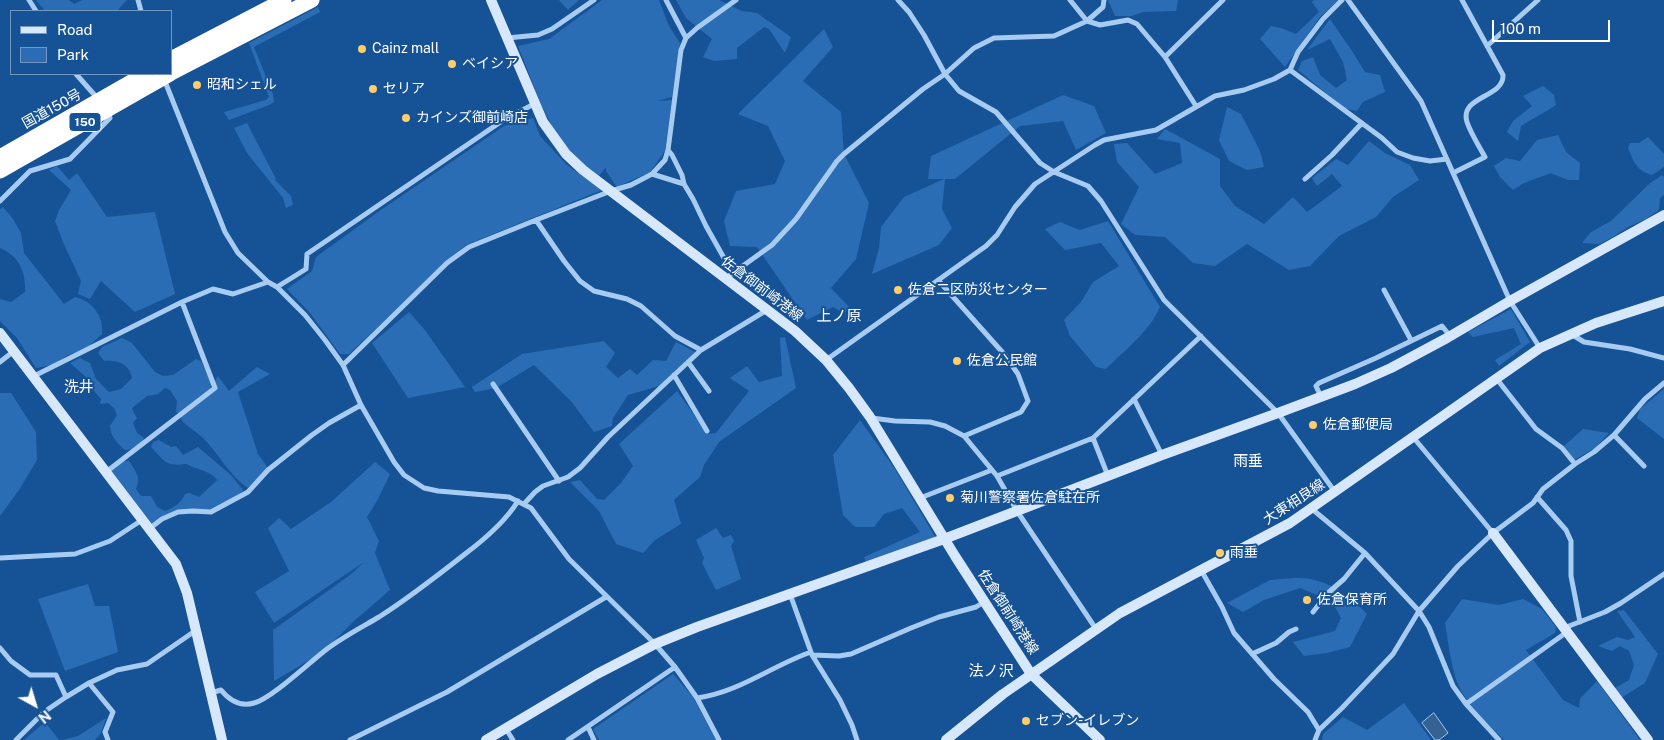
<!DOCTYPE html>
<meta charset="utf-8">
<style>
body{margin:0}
#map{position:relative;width:1664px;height:740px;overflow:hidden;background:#165296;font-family:"Public Sans",sans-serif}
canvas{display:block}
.legend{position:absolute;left:10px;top:10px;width:162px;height:65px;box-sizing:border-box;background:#165296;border:1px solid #7397c0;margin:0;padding:6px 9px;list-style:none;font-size:15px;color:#fff}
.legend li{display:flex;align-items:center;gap:10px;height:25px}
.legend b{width:25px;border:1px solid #7397c0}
.north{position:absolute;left:10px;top:680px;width:50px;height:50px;-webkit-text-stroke:4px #165296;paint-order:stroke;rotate:141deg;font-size:14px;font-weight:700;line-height:20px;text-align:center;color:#fff}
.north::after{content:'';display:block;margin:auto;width:18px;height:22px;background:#fff;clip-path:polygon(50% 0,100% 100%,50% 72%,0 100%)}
.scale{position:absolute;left:1492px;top:20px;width:118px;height:22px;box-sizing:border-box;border:2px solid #fff;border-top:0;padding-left:6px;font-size:15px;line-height:18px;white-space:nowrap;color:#fff;-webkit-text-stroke:4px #165296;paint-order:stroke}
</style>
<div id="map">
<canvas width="1664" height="740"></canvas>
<ul class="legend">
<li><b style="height:6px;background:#d7e8fc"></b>Road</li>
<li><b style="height:14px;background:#2a6db4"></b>Park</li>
</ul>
<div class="north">N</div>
<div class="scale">100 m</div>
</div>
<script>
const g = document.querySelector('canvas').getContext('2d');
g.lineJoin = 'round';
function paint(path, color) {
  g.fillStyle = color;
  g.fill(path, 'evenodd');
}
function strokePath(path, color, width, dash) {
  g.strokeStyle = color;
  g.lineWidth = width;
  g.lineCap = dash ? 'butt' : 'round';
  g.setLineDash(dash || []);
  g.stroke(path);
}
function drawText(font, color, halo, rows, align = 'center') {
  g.font = font + ' "Public Sans","Noto Sans JP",sans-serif';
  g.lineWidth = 4;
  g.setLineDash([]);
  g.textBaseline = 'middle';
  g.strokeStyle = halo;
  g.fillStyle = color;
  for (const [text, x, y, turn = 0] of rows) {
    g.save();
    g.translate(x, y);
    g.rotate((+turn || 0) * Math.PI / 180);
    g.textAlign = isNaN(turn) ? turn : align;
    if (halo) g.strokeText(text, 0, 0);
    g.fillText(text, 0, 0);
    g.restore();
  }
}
const green = new Path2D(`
 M36,0H69L74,4L82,0H127L117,11H45Z
 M559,0H579L568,10Z
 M602,0H659L669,26L680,43L672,97L657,101L672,100L665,151L650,172L617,187L606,171V167L599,176C588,168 574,160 566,149C544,118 532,81 518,46L549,39Z
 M676,0H719L742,11L757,13L791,37L785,53L769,29L764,27L737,48V59L714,61L703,57L712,39L686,18Z
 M1108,0H1178L1176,11L1143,12L1132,16H1115Z
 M1314,0H1338L1320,17L1285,67L1260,39L1271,26L1281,28L1296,34L1319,12L1312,2Z
 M318,7L320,12L254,47L273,94L274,102L269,105L229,120L224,112L266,100L269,97L249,43Z
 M1330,19L1352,51L1365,72L1380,75L1385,92L1363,102L1357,111L1341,108L1332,98L1298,70L1302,61L1313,57L1320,75L1336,88L1347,80L1343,62L1330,39L1307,50Z
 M824,29L833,47L803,81L841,112L844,154L869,203L856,259L831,288L850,308L844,313L833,307L807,320L757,247L730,246L724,221L736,191L775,184L785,161L768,126L738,114Z
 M1543,86L1554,95L1556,105C1545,113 1533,118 1521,126L1518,141L1507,132L1513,121L1532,106L1523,96Z
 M1063,95L1094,106L1106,133L1076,150L1063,121L1020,126L955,179H945L942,209L952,228L939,245L872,274L879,248L881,227L904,197L944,179H928L931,156Z
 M1227,107L1241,114L1260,151L1264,167L1247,170L1229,161L1219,140Z
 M533,118L540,136L567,165L602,190L466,245L349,354H340L310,313L287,289L312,271L316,257L378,212L504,126Z
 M247,123L276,179L275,180L291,196L293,205L286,208L283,198L247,153L234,128Z
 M1165,129L1220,159V186L1235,206L1264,224L1293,197L1307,212L1342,186L1332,174L1317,186L1312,178L1336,159L1348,165L1369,141L1385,153L1410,165L1419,180L1393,197L1376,217L1339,236L1310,266L1289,270L1247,244L1215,266L1193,263L1165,237L1135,235L1121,224L1139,187L1117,162L1114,144L1127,143L1155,174L1182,163L1180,143L1157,139Z
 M1558,135L1566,152L1580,163L1579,180H1568L1551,173L1524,183L1513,190L1500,177L1494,166L1506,158L1520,161L1537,140Z
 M1648,137L1664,154V167L1652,175C1637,171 1634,162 1628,148L1630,143H1639Z
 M57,166L69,180L77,173L107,217L155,212L175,294L135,312L101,281L90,299L78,294L81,281L63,242L55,221L59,210L71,190L49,170Z
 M1662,175L1664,177V195L1660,198L1659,210L1646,219L1628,227L1613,237L1599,244L1582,243L1591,232L1611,221L1649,184Z
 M3,207L13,219L21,233L24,253L64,304L75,297C93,301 104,317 102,334L88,347L66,356L53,365L36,368L17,338L0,321V299L11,302L25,292C26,272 19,256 0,248V209Z
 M1108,221L1160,307C1149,332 1125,350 1106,369L1096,367L1070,336L1064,320L1081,302L1093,282L1119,266L1101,243L1065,250L1045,229L1060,222L1080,230Z
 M1511,309L1530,342L1499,366L1495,360L1521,344L1514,328L1473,337L1468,332Z
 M409,312L425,330L465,387L408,398L372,343Z
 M785,337L796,388L719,442L704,465L700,477L674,500L681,524L655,540L643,553L616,544L599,511L570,482L580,480L597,499L604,500L621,483L633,466L619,444L677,391L708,434L716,433L749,391L730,378L747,366L759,382L782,376L780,338Z
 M122,338L132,343L155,372L163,376L173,375L196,359L201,361L211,383V389L215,388V381L218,376L229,391L257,367L270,374L238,392L258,454L268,468L248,488C230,476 220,456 205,440C197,431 185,427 179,416L180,414L176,412L177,401L170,390L165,388L158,394L147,396L132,408L134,413L137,418L133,423L137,433L144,438C141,445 133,450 125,450C117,443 111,437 110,426L117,415L114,408L108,403L100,404L101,399L88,384L87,378L70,363L80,358L90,363L96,379L109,392L121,389L132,378C129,363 117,360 104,361L98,353L102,347Z
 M604,341L615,353L606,367L618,378L630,369L637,375L653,360L666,361L676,342L695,352L663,385L628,395L613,418L612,426L594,432L571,401L534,365L496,388L475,392L472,387L522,354Z
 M1664,389V439L1637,418L1640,409Z
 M0,393H11L36,432L37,460L19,490L0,516Z
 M860,420L895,469L937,540L867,565L864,557L920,532L902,508L884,514L874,527H855L843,515L833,455Z
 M1583,429L1609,433L1595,448L1574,460L1564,446Z
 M159,440L171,447L176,446L183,455L198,447L231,475L243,490L241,493L216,509L178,512L149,528L106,475L118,461H129C136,472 141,476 136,489L141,496H151L157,507L165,511C174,508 181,503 185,494L189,493L199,497L217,480C210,470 197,470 186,464C165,467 165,461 151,447L153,442Z
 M375,462L390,474L377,501L367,517L379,541L375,553L390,590L353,622L323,652L274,681L273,630L350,575L364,562L274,623L255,592L289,571L268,528L279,518L291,529L331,502Z
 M716,528L723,538L731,535L734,541L731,546L741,579L716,590L702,563L704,558L696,540Z
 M1295,578C1301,578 1308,578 1314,580C1334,584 1353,599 1367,614L1350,647L1327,653L1304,656L1293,642L1335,631L1341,618L1332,601L1300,588L1264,600L1243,612L1227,603L1270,580Z
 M88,584L95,606H109L118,652L65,671L38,599Z
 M1462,599L1499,605L1523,599L1542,609L1556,627L1555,633L1526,650L1563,700L1579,708L1580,699L1597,681L1640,740H1504C1490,726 1473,711 1463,694C1451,674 1449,645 1445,623Z
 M1624,610L1658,654L1645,683L1621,698L1615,688L1629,680L1634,665L1629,651L1620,646L1612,651L1598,646L1617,637L1628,640L1635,637L1617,611Z
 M673,674L693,697L716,740H599L593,729Z
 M1404,703L1431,740H1322L1323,734L1343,717L1367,730Z
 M106,718L101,733L95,740H62L78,736Z
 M45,722L59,740H24Z`);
const water = new Path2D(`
 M1434,713L1448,733L1439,740H1435L1422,723Z`);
const street = new Path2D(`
 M29,0L36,11
 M138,0L141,11
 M666,0L686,38
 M898,0L909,12L924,35L945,74L959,91L996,112L1040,163L1054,172L1088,186L1101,201L1164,300L1278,413L1335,492
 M1070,0L1087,21L1100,25L1128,20L1137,24L1165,57L1196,106
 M1348,0L1421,101L1510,301L1540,348
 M507,38L538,35L552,29L594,0
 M1487,46L1538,0
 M1165,57L1223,0
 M1290,70L1382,138L1397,152L1413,158L1430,161L1447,159
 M76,74L99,100
 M164,79L225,232L238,253L268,282L277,287L305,315L325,340L343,365L361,405L394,462L404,475L424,488L438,491L509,497L531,508L569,559L655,644L675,667L697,698L719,740
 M1453,173L1485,157C1479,146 1471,134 1467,122C1459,96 1504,98 1503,75L1462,0
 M652,174L665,160L668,150
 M1305,179L1332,155L1362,123
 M0,201L30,171L70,159L110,118L108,113
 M536,220L564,261L580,281L594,291L627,299L641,306L675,336L701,350
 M733,274L706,226L693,199L684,184L682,175L672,155L668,150L681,50L686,38L697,28L736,0
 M726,278L772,245L796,219L837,161L844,154L923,89L945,74L974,48L994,38L1054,36L1087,21L1103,7L1104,0
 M938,280L1004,354L1018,374L1028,401L1021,412L964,436
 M277,287L306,269L307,254L502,121L534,104
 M1384,290L1411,340
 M1571,334L1584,342L1630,349L1664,358
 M826,360L986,246L997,235L1015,207L1035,184L1095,145L1104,140L1156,130L1215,96L1244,90L1274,79L1290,70L1298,52L1323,19L1342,0
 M0,362L14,351
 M688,362L709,391
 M343,365L447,263L469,247L536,220L611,191L631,185L652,174L684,184
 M674,375L707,431
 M34,376L182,302L213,289L233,294L268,282
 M1496,378L1536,429L1562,448L1575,464
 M493,384L559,481
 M1321,397L1316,386L1319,383L1376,358L1442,326L1450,336
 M1134,399L1162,455
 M872,418L895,421L930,422L945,426L964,436L997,476L1017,511L1096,629
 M1614,435L1644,466
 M1413,437L1493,533
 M1093,438L1108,476
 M106,472L215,388L182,302
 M997,476L1093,438L1201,336
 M1537,497L1566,530L1571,541V576L1580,622
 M920,498L992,470
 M524,504L535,492L543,486L568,477L580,468L608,437L701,350L767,310
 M1312,509L1365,553L1419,611L1429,627L1453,686L1466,704L1499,740
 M149,529L162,519L178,512L193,511L211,512L248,492L268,470L312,435L329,423L361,405
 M0,558L75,554L110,541L142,520
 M1201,570L1222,607L1234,633L1274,679L1308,712L1319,730
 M790,594L812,655L840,700L852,725L857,740
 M1313,612L1328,593L1344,579L1365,553
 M1564,628L1605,612L1621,603L1664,574
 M0,648L11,661L30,675H56L66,697
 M1252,654L1276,643L1289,632L1296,629
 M812,655L839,656L851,654L911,628L939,617L976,607L984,602
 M89,683L113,712L105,732L108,740
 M211,693L221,690C229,700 240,707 254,703C271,699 311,661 327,649C343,637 362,627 379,617C409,598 437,576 465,554C485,539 505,522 518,501
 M697,698C740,692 771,666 811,652
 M1466,704L1567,632
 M588,727L594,740
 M506,729L513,740
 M16,740L44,712L66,697L89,683L117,670L147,664L195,631
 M350,740L447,692L606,597
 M568,740L675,667
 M1315,740L1319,730L1342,708L1393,654L1419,611L1458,566L1493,533L1533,503L1543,489L1575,464L1594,452L1614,435L1645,399L1664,383`);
const secondary = new Path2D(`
 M491,0L543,122L566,154L583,170L795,331L826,360L849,388L870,417L955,556L1031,674L1100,740
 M0,333L176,564L187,593L222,740
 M1493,533L1648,740
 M486,740L597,674L655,644L697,627L944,539L1162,455L1278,413L1355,384L1391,368L1447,338L1510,301L1664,215
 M946,740L1003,694L1120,613L1290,523L1540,348L1596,323L1664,301`);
const highway = new Path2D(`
 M171,59L284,0
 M171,73L312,0
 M0,157L145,74
 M0,171L170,74`);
const markers = [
 [362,49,5,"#ffce68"],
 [452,64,5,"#ffce68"],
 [197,85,5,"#ffce68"],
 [373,89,5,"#ffce68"],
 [406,118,5,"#ffce68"],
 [898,290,5,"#ffce68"],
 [957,361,5,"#ffce68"],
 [1313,425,5,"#ffce68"],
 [950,498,5,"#ffce68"],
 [1220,553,5,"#ffce68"],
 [1307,600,5,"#ffce68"],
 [1026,721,5,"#ffce68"]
];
const shields = [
 [85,122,32]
];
const shieldNames = [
 ["150",85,122]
];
const poiNames = [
 ["Cainz mall",372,49],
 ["ベイシア",462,64],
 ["昭和シェル",207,85],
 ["セリア",383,89],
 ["カインズ御前崎店",416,118],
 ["佐倉二区防災センター",908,290],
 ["佐倉公民館",967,361],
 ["佐倉郵便局",1323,425],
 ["菊川警察署佐倉駐在所",960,498],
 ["雨垂",1230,553],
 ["佐倉保育所",1317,600],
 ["セブン-イレブン",1036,721]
];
const streetNames = [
 ["国道150号",52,109,-29],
 ["佐倉御前崎港線",762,289,37],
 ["大東相良線",1294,502,-33],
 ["佐倉御前崎港線",1008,612,57]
];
const neighbourhoodNames = [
 ["上ノ原",839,316],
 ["洗井",79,387],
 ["雨垂",1248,461],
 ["法ノ沢",991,671]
];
paint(green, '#2a6db4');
paint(water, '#366293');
strokePath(water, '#9ac7f4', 1);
strokePath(street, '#a8ccf1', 5);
strokePath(secondary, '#d7e8fc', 10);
strokePath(highway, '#fff', 15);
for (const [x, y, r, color] of markers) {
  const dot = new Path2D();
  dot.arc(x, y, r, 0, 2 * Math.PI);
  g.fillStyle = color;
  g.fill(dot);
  strokePath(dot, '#165296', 2);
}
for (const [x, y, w] of shields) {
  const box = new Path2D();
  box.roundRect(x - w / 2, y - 9.5, w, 19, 4);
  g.fillStyle = '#165296';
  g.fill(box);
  strokePath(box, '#fff', 1);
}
drawText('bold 12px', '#fff', null, shieldNames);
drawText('14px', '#fff', '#165296', poiNames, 'left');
drawText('14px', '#fff', '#165296', streetNames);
drawText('15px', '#fff', '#165296', neighbourhoodNames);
</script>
